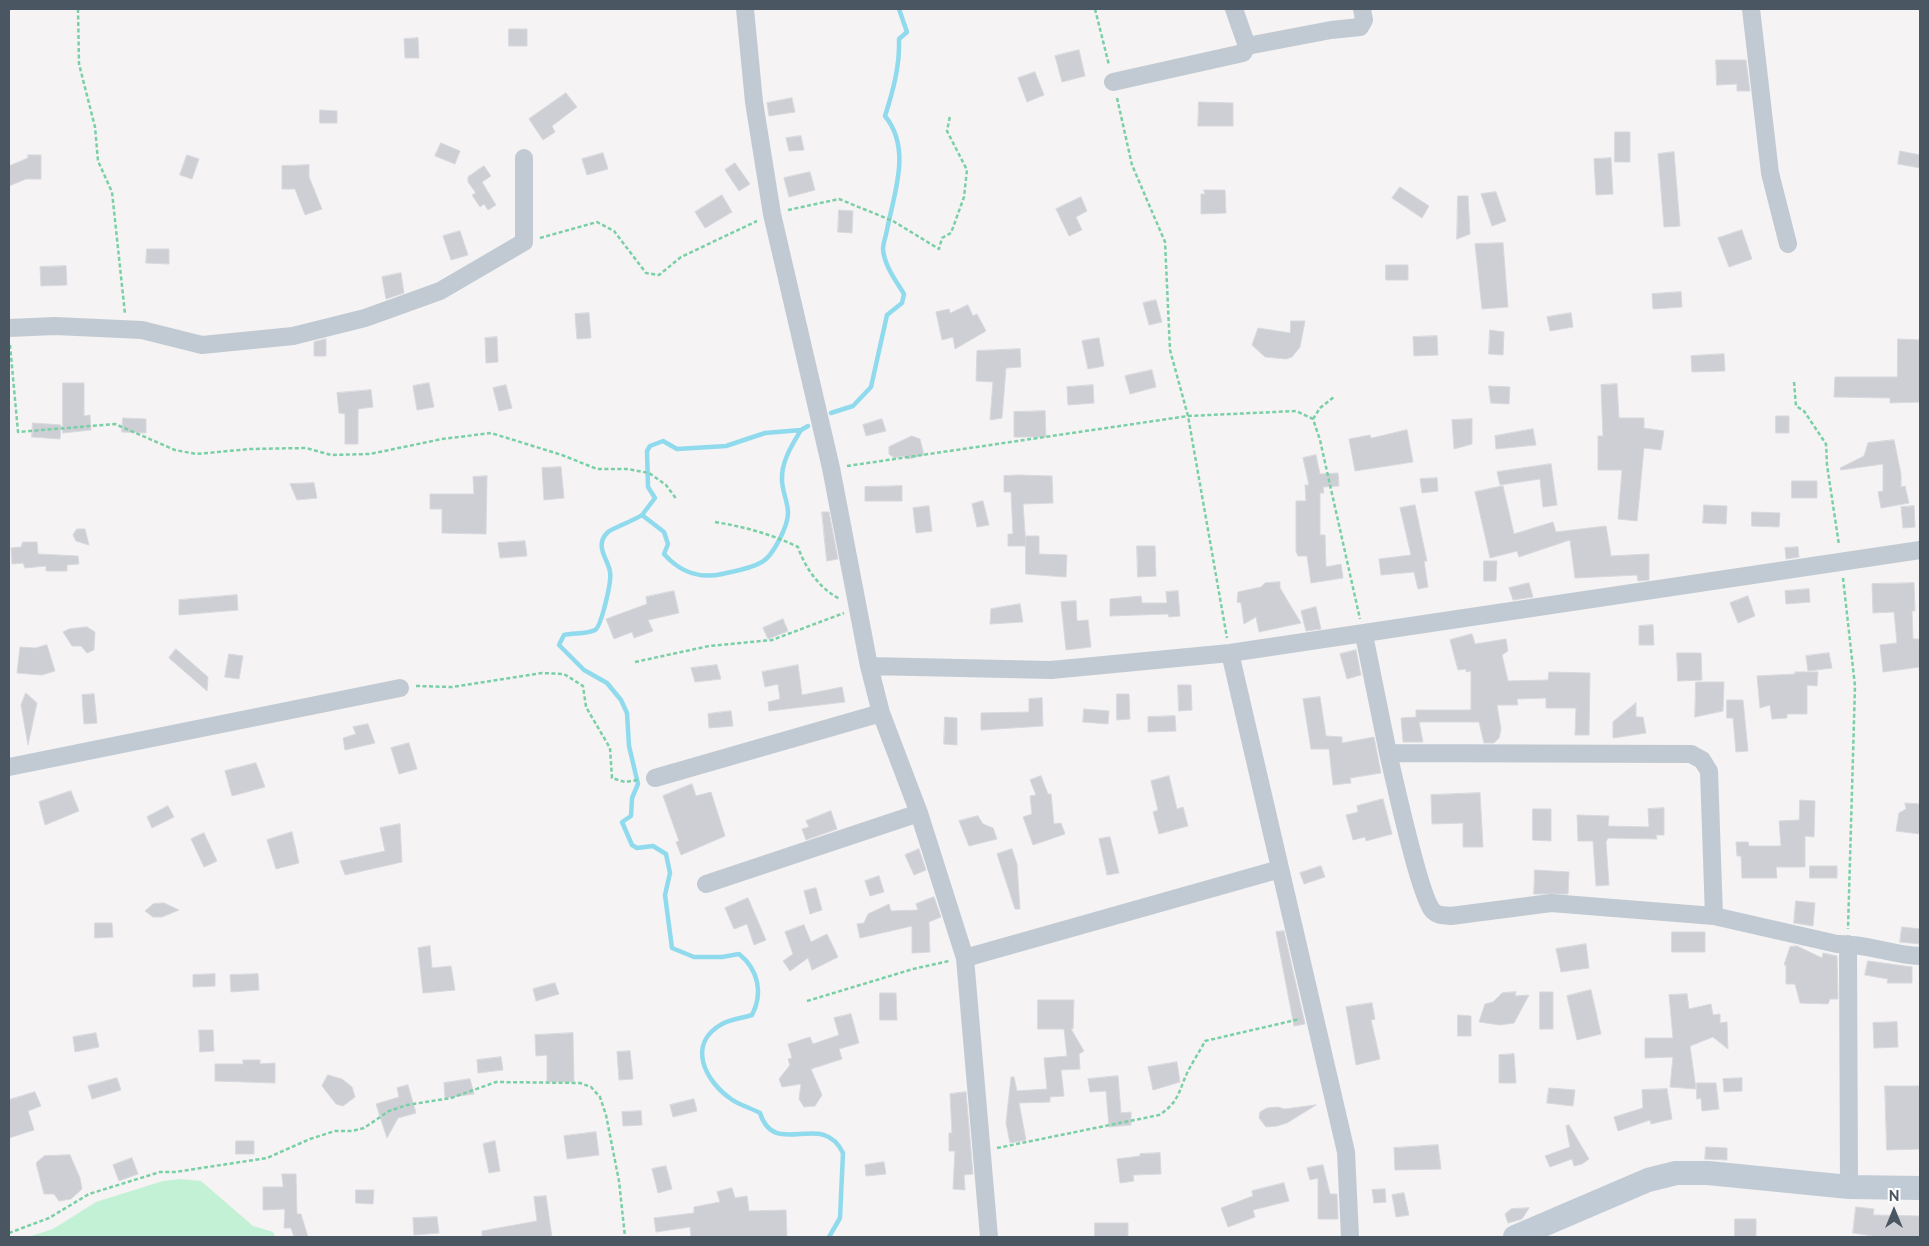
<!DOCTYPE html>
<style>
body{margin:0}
#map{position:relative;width:1929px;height:1246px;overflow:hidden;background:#f5f3f3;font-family:Raleway,sans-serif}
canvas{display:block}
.frame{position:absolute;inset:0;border:10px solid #4a5661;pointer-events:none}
.north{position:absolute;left:1869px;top:1186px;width:50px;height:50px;-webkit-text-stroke:4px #fff;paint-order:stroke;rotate:0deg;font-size:14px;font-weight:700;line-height:20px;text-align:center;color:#4a5661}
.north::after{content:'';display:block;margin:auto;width:18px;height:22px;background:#4a5661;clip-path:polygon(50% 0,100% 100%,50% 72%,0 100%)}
</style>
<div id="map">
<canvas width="1929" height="1246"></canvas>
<div class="frame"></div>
<div class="north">N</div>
</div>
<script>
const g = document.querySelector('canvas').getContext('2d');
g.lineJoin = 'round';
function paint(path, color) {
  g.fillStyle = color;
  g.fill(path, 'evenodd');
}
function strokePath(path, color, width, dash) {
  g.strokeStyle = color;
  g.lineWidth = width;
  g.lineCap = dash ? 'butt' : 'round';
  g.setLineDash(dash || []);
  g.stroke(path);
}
const green = new Path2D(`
 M181,1179L201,1181L253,1226L273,1232L275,1237H28L53,1229L96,1202L163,1181Z`);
const stream = new Path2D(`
 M831,413L853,406L871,387L887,315L902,303L904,294C896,281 884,265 883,249C883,243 886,236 887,230C894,193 912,149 885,116C893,91 900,66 899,39L907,32L899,9
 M801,430C792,445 781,462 782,480C782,491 788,502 788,513C788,526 773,556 762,562C750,569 735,571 722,574C698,579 680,572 664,554L668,544L664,532L642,515C633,521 613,528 608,532C593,546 609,560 610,572C612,581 601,627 595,630C588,634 573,633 564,635L559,645L584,670L607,683L621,700L627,713L629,746L638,784L632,798L631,816L622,822L632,845L637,848L653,846L666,854L670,873L665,895L672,948L694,957H722L739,954C759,970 763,994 752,1015C743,1018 731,1019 722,1024C686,1044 705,1081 731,1099C739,1105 751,1108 760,1113C775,1160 822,1109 843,1153L840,1218L829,1237
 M642,515L655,498L648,487L647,451L650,446L663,441L677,449L726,446L765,433L801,430L808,426`);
const building = new Path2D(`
 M509,29H527V46H509Z
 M418,38L419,58H405L404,39Z
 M1079,50L1085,76L1062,82L1055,56Z
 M1716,60H1746L1750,91H1737V84L1717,85Z
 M1035,72L1044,95L1027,102L1018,78Z
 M566,93L577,107L552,126L555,132L543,140L529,119Z
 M792,98L795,112L769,116L767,103Z
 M1199,102L1233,103V126H1198Z
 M320,110L337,111V123H320Z
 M1615,132H1630V162H1615Z
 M801,136L804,150L789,151L786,138Z
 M441,143L460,151L455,164L435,156Z
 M1900,151L1920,155V168L1898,164Z
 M1674,152L1680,226L1664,227L1658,154Z
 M603,153L608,169L587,175L582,159Z
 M28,155H41V179H26L9,186V166L28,158Z
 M187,155L199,159L192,179L180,175Z
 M1611,158L1613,194L1596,195L1594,159Z
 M735,163L750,184L739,191L725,170Z
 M309,165V177L322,209L305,215L295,189H282V166Z
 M484,166L491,176L482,182L496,205L488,210L484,204L480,207L472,195L476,193L468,182V177Z
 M810,172L815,190L789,197L784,178Z
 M1400,187L1429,206L1422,218L1392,198Z
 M1204,190H1225L1226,213L1201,214V194H1205Z
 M1496,192L1506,221L1492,226L1481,194Z
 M722,195L732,212L705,228L695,212Z
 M1458,196H1468L1470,234L1457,239Z
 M1081,197L1087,211L1076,217L1082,230L1069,236L1056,209Z
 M839,210L853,211L852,233L838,232Z
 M1742,230L1752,259L1729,267L1718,238Z
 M460,231L468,255L451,260L443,236Z
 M1503,243L1508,307L1482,309L1475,244Z
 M147,249H169V264L146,263Z
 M1386,265H1408V280H1386Z
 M66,266L67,285L41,286L40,267Z
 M401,273L404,293L386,299L382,277Z
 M1681,292L1682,307L1653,309L1652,294Z
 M1156,300L1162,322L1149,325L1143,303Z
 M968,305L973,316L977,314L986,331L955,349L953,337L942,340L936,312L949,309L950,313Z
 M589,313L591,338L577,339L575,314Z
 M1571,313L1573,327L1550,331L1547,317Z
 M1291,321H1305L1300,347L1292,357L1286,359L1265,357L1252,345L1258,328L1290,333Z
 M1490,330L1504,332L1503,355L1489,354Z
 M1437,336L1438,355L1414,356L1413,337Z
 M497,337L498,362L486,363L485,338Z
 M1099,338L1104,366L1088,369L1082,341Z
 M326,339V356H314V342Z
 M1898,339L1920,340V402L1890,403V398L1834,397L1835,377H1897Z
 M1020,349L1021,367L1006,368L1002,418L990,420L993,382L976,381L977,351Z
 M1724,354L1725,371L1692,372L1691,356Z
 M1152,370L1156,387L1130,394L1125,376Z
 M63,383H84V416L90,415L91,430L63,433Z
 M429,383L434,407L417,410L413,386Z
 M1617,384L1619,418H1644V428L1664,431L1661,450L1644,448L1637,521L1618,519L1622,470H1598V436H1603L1601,385Z
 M506,385L512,408L499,411L493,388Z
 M1093,385L1094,403L1068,405L1067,387Z
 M1489,386L1510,387L1509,404L1491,403Z
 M371,390L373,407L358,409V444H345V414L339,413L337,393Z
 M1045,411L1046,437H1014V412Z
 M1776,416H1789V433H1776Z
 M123,418L146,419V433L122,432Z
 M882,419L886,431L866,436L863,425Z
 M1472,419V444L1454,449L1452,420Z
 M33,423L61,425L60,439L32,437Z
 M1533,429L1536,445L1496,449L1495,436Z
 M1407,430L1413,462L1355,471L1349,439L1370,435L1371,438Z
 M912,436L920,439L924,455L909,459L902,456L894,458L889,454V447Z
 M1894,440L1901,474V487L1905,486L1909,503L1881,508L1878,492L1883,491V464L1841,470L1840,468L1864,456L1868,443Z
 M1316,455L1320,474L1338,473L1339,486L1323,487L1324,493H1320V535H1325L1326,567L1341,564L1343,578L1311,583L1307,556H1298L1296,551V501H1306L1305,485H1309L1303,458Z
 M1551,464L1557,505L1543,507L1540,479L1500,485L1497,472Z
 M561,467L564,498L544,500L542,468Z
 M1018,475L1052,476L1053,503L1023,504L1026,546H1008V534H1013L1011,492H1004V476Z
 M487,476L486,534L442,533V509H430V494H474L473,477Z
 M1437,478L1438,491L1422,493L1420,479Z
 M1792,481H1817V498H1792Z
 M314,483L317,498L297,500L290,484Z
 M902,486V501H865V487Z
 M1503,486L1514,534L1553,522L1556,532L1606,526L1611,556L1649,554V580L1638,581L1637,575L1575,578L1570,540L1519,557L1517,551L1490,558L1475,492Z
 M983,501L989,525L977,527L972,504Z
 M1415,505L1427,561H1424L1428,587L1418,589L1414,572L1381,575L1379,559L1411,555L1400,508Z
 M1704,505L1727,506L1726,524L1703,523Z
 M929,506L932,531L916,533L913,508Z
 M1914,506L1915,527L1903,528L1901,507Z
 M822,512H829L838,559L827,561Z
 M1752,512L1780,513L1779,527L1752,526Z
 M77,529H85L89,545L76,541L73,535Z
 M1026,536H1039V554L1067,555L1066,577L1026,574Z
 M525,541L527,556L500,558L498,543Z
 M23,542H37L38,554L78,556L79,564L67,565V571H46V566L25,568L23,563L12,564L11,548L21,547Z
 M1137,546H1155L1156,576L1138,577Z
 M1798,547L1799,557L1786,559L1785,548Z
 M1484,561H1497L1496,581H1484Z
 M1280,582V588L1301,623L1259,632L1256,617L1244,624L1241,603L1237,602L1238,592L1261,587L1265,583Z
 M1529,583L1533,597L1513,600L1509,588Z
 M1914,583L1915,611H1912L1913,639H1919L1920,667L1883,672L1880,645L1897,643L1894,612L1873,613L1872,584Z
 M1809,589L1810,602L1786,604L1785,591Z
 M674,591L679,613L648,620L653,631L634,638L632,632L614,639L606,619L647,604L646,597Z
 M1178,591L1180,616L1169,617L1168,614L1110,616V599L1141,596L1142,603H1167L1166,592Z
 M237,595L238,610L179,615V600Z
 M1748,596L1755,616L1738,623L1730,603Z
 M1076,601L1077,621L1088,620L1091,647L1066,650L1061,602Z
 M1020,604L1023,622L990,624L991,609Z
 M1316,607L1321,629L1306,631L1301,611Z
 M783,619L788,631L768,639L763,628Z
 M1653,625L1654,645H1639V626Z
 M87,627L95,632L94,650L87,653L81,646H72L63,632L69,629Z
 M1472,634L1475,644L1506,639L1508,651L1502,655L1508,681L1548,680L1549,672L1590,673L1589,735H1575L1576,708H1546V698L1517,699L1518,705H1497L1501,729L1499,738L1494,743H1484L1479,722H1419L1423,742H1403L1401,718L1416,717V710H1471V671L1466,672V669L1458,670L1450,640Z
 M47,645L55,671L42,675L17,673L20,647L35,648Z
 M176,649L208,677L207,691L169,658Z
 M1356,650L1361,675L1347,679L1340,654Z
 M1677,653H1701L1702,680L1678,681Z
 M1829,653L1832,668L1808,671L1806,656Z
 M229,654L243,656L239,679L225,677Z
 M717,665L721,679L695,682L691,668Z
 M798,665L802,695L842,687L845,702L769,711L768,702L780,699L778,684L765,687L762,672Z
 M1795,672H1818L1817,686L1807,685V714H1787V718L1772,719L1770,705L1760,708L1757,676L1795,674Z
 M1696,682H1724L1723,711L1695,717Z
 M1178,685H1191L1192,710L1179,711Z
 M26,693L37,703L28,745L21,705Z
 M94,694L97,723L84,724L82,695Z
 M1117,694H1129L1130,719L1117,720Z
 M1320,697L1326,736L1342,737V743L1374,737L1381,773L1350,778L1351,783L1333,785L1329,749H1311L1303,699Z
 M1042,698L1043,726L981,730V713L1029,712V699Z
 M1727,700H1743L1748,751L1736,752L1733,718H1727Z
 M1636,703V717H1643L1646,733L1613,738V722Z
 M1084,709L1109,711L1108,724L1083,722Z
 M731,711L733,726L709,728L708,714Z
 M1175,716L1176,731L1148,732V717Z
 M945,717L957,718V745L944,744Z
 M368,724L375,743L345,750L343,738L356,734L353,727Z
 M409,743L417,769L399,774L391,748Z
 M256,763L265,787L232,796L225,771Z
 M1041,776L1048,794H1051L1054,824L1061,823L1065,834L1033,845L1023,817L1032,814L1030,796L1036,795L1030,780Z
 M1169,776L1177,809L1183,807L1188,826L1159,834L1153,812L1158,810L1151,781Z
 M692,784L696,796L711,792L725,836L681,855L676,842L679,841L663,796Z
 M71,791L79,811L45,825L39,802Z
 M1480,793L1483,847H1463V823L1432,824L1431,795Z
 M1383,799L1392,834L1366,841L1365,837L1353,840L1346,815L1358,812L1357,806Z
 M1800,800L1815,801L1814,837L1805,836V867H1776L1777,878H1742L1741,856H1737L1736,842H1748L1749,846H1781L1779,821L1799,820Z
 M1905,803L1920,804V834L1896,831L1899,813L1906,809Z
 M168,806L174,817L152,828L147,817Z
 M1664,808V835H1656L1657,839L1608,838L1606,842L1609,885L1596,886L1593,841H1578L1577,815L1609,816L1608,826L1649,827L1648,809Z
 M1533,809H1551V841L1533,840Z
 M831,811L837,829L806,840L802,829L809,827L806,821Z
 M978,816L983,824L993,828L997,839L969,846L959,821Z
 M400,824L402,862L345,875L340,861L385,851L380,828Z
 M292,832L299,863L276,869L267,840Z
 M204,833L217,861L204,867L191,839Z
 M1110,837L1119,873L1107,875L1099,839Z
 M919,849L926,870L914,875L905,855Z
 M1012,849L1017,864L1020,909H1015L997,854Z
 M1321,866L1325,877L1304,884L1300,873Z
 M1810,866H1837V878H1810Z
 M1535,870L1569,872L1568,894H1534Z
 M879,876L884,892L870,896L865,881Z
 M816,888L822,910L810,914L804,891Z
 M934,897L941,917L929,922L930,952L912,953V926L860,938L857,924L864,923L868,914L889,904L891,911L918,910L916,904Z
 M748,898L766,940L754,945L747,924L734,929L725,908Z
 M1796,901L1815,903L1813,926L1794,923Z
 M164,903L179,910L162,917H153L145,911L153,904Z
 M95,923H112L113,937L95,938Z
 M804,925L811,942L827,934L838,957L812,970L808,958L790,971L783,961L793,954L785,932Z
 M1902,927L1920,929V944L1900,942Z
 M1284,931L1305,1024L1294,1026L1276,932Z
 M1672,932H1705V952H1672Z
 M1586,944L1589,968L1561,972L1556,949Z
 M430,946L432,968L451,966L455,990L423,993L418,948Z
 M1797,946L1822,958L1823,953L1837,956L1838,999H1830L1828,1004L1800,1003L1795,984H1786V965H1784L1790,947Z
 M1868,961L1912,967V983H1887L1888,979L1865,975Z
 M215,974V986L193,987V975Z
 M258,974L259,990L231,992L230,975Z
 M555,983L559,994L536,1001L533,989Z
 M1591,990L1601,1034L1577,1040L1567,996Z
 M1516,992L1515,996L1529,995L1514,1023L1500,1025L1479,1022L1485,1004L1493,1002L1502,993Z
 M1540,992H1553V1029H1540Z
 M880,993H896L897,1020H880Z
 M1687,994L1689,1009L1711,1004L1713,1015L1720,1014V1023L1727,1022L1728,1049L1713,1037L1690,1046L1696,1089L1670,1087L1673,1057L1645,1058V1038H1673L1669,995Z
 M1038,1000H1074L1073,1029H1071L1084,1051L1079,1054L1080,1069L1061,1070L1064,1096L1050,1097V1102L1019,1103L1026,1140L1010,1143L1006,1123L1011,1077H1014L1017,1091L1047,1089L1044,1058L1067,1056L1064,1029H1038Z
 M1372,1003L1375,1019L1371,1020L1380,1059L1356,1065L1346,1007Z
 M851,1014L859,1043L839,1049L842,1059L811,1069L822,1095L815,1106L804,1107L799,1099L801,1084L782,1087L779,1079L790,1065L788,1059L792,1058L788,1044L810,1037L813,1044L839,1035L834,1018Z
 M1458,1015L1471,1016V1036H1458Z
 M1897,1022L1898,1047L1874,1048L1873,1023Z
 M199,1030H213L214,1051L200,1052Z
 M96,1033L99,1047L75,1052L73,1037Z
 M573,1033L574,1082H547V1055L536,1056L535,1035Z
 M630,1051L633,1079L619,1080L617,1052Z
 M1514,1054L1516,1083H1499V1055Z
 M501,1057L503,1070L478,1073L477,1060Z
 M243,1060H260V1064L275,1063V1083L215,1081V1064H243Z
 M1177,1062L1180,1082L1153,1090L1148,1067Z
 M328,1075L342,1079L352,1087L355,1097L343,1106L336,1104L322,1086Z
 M1118,1076L1121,1113L1131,1112V1125L1109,1127L1106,1091L1090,1092L1088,1079Z
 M117,1078L121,1090L92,1099L88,1086Z
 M1742,1078V1091L1724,1092L1723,1079Z
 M470,1079L474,1094L445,1098L444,1083Z
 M1697,1083H1716L1719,1109L1702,1111L1701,1098L1697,1099Z
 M408,1085L416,1113L398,1118L387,1138L376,1104L399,1097L397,1088Z
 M1885,1086H1920V1149L1887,1150Z
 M1549,1088L1575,1090L1573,1106L1547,1103Z
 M1667,1089L1672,1119L1651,1124L1650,1120L1618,1131L1614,1117L1643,1108L1642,1090Z
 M35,1092L41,1106L28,1111L34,1130L9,1138V1100Z
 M966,1092L973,1174L964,1175L965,1190L953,1189L955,1151H949V1133H952L950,1094Z
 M694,1099L697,1111L673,1117L670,1105Z
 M1316,1105L1287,1123L1277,1126L1266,1127L1259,1118L1260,1112L1267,1108L1278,1107L1284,1109Z
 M641,1111L642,1125L623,1126L622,1112Z
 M1569,1125L1589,1159L1582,1164L1574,1166L1572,1159L1550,1167L1545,1156L1570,1147L1566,1126Z
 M596,1132L599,1155L567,1159L564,1136Z
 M236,1141H254V1154H236Z
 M495,1141L500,1171L489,1173L483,1144Z
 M1438,1145L1441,1169L1395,1170L1394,1148Z
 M1706,1147L1727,1148V1160L1705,1159Z
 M1160,1153L1161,1174L1133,1175L1134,1181L1120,1183L1117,1159L1140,1156V1154Z
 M70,1155L80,1178L82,1189L71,1199L59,1201L54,1194H44L36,1163L44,1156Z
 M132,1158L138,1174L119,1181L113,1165Z
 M884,1162L886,1174L866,1176L865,1165Z
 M1323,1165L1330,1194H1337L1338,1219H1318V1178L1310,1180L1307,1168Z
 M666,1166L672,1189L658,1193L652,1169Z
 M282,1174H296L297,1214H301L308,1237H294L291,1228H284L285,1209L263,1210V1187H283Z
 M1284,1183L1289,1201L1253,1210L1255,1217L1228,1227L1221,1208L1253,1196L1252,1191Z
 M732,1188L735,1198L747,1196L749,1211L786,1210L787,1237H691L690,1227L656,1232L654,1218L694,1213V1207L720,1202L717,1192Z
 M1385,1189L1386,1202L1374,1203L1372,1190Z
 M356,1190H374L373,1204L356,1203Z
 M1404,1193L1409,1215L1396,1217L1392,1195Z
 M546,1196L552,1237H482V1231L537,1221L534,1197Z
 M1856,1207L1874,1209L1873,1215L1920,1216V1237H1879L1853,1233Z
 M1529,1208L1522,1219L1508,1223L1505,1214L1511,1209Z
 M437,1217L439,1233L414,1235L413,1218Z
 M1735,1219H1756V1237H1735Z
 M1095,1223H1128V1237H1095Z`);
const path = new Path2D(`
 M78,9L79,64L95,127L98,161L112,192L125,314
 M1095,9L1109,65
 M1117,98L1132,165L1165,242L1170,350L1188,416L1227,638
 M788,210L839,199L893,221L939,249L942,238L951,233L964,197L967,170L947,131L950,116
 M540,238L597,222L614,231L646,273L659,275L681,257L757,221
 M10,345L18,432L115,424L175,450L196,454L250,449L306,448L331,455L370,454L442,439L491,433L562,455L597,469H628L649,473L666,485L677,500
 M1794,382L1796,406L1804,411L1826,444L1827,465L1839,545
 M1313,419L1320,408L1335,396
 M847,466L1188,416L1296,411L1313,419L1320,440L1360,619
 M715,522C745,527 771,534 798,547C805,568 820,589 840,599
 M1843,578L1855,686L1848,929
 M635,662L709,646L772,640L844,613
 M416,686L452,687L542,673L564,674L583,686L586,707L610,748L612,778L625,782L638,780
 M807,1001L913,969L949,961
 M997,1148L1159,1115C1175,1105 1178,1096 1184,1080C1189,1067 1199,1053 1205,1041L1300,1019
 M9,1233L49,1218L89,1194L160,1172H175L267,1158L310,1139L335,1131H352L364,1128L389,1111L407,1105L451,1098L496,1082L580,1083L591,1087L600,1097L606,1115L619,1181L625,1237`);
const street = new Path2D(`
 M745,9L754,102L772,214L831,468L869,666L881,713L919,813L965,958
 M1751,9L1770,173L1788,244
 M1247,46L1331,30L1360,27L1364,20L1362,9
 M1113,82L1243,53L1247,46L1234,9
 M9,328L55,326L142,330L202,345L293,336L365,318L440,291L524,242V158
 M1364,635L1388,753L1691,754L1702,760L1709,771L1714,916L1837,944C1865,943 1892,955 1920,956
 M1230,653L1346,1152L1350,1237
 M869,666L1051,670L1230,653L1920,550
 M1388,753C1394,778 1420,898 1433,911C1438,916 1444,915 1451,916L1551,903L1714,916
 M9,767L400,688
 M655,778L881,713
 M706,884L919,813
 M1848,944L1849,1187
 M989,1237L965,958L1280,869`);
const secondary = new Path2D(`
 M1515,1237L1648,1180L1676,1173H1708L1849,1187L1920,1188`);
paint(green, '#c3f1d5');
strokePath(stream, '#90daee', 4.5);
paint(building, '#cdcfd5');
strokePath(building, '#d7d9de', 1);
strokePath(path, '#7ad0a6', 2.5, [4, 2.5]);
strokePath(street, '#c1cad2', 18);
strokePath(secondary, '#c1cbd6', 24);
</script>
